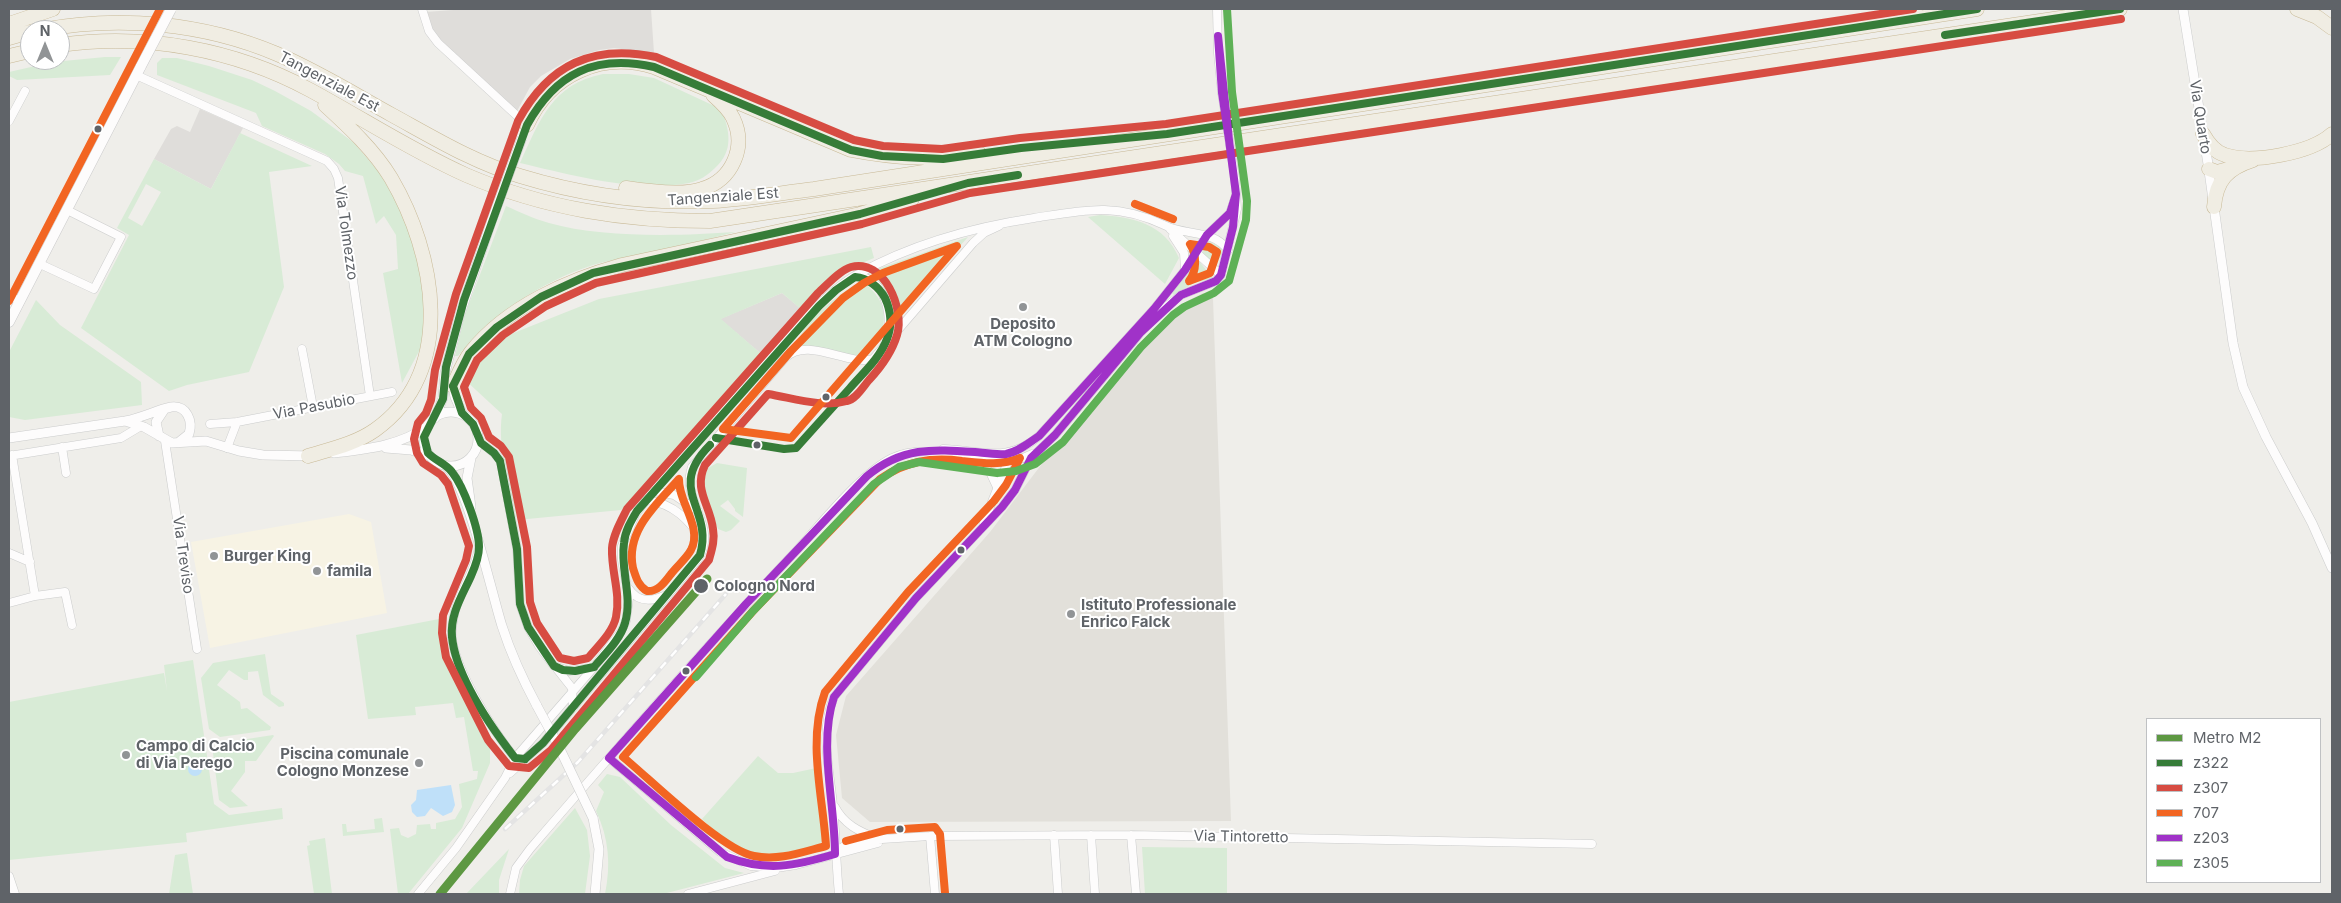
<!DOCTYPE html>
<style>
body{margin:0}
#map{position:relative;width:2341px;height:903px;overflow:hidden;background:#efeeea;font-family:Inter,sans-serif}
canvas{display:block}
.frame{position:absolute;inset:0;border:10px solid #5f6368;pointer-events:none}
.legend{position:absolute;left:2146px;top:718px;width:175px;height:165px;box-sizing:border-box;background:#fff;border:1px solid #bfc1c3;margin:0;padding:6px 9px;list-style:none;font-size:15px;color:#5f6368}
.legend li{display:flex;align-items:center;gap:10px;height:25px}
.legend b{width:25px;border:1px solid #bfc1c3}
.north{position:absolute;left:20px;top:20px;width:50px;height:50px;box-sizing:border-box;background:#fff;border:1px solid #bfc1c3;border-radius:50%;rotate:0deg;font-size:14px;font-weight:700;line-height:20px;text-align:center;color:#5f6368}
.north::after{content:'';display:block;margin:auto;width:18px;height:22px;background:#919496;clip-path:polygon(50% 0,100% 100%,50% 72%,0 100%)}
</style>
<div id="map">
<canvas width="2341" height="903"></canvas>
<div class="frame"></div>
<ul class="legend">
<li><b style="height:6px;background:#5d9842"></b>Metro M2</li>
<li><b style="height:6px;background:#367c38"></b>z322</li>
<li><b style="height:6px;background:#d74c42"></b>z307</li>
<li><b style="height:6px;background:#f26522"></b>707</li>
<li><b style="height:6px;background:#a032c8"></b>z203</li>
<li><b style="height:6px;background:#5eb156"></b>z305</li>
</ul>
<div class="north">N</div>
</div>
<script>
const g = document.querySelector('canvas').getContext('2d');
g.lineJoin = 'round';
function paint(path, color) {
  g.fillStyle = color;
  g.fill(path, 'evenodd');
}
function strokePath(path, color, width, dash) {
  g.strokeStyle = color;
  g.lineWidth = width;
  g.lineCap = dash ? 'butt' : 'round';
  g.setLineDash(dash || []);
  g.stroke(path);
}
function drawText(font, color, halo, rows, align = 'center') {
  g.font = font + ' Inter,sans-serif';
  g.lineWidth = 4;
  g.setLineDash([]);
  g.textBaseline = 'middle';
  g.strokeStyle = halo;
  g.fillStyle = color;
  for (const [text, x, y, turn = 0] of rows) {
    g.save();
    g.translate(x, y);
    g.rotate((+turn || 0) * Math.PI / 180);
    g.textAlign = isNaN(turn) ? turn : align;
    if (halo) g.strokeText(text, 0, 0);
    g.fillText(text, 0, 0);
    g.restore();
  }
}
const commercial = new Path2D(`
 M349,514L371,522L387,613L210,648L191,542Z`);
const industrial = new Path2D(`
 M467,9H651L654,53L614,48L599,50L570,59L541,76L530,87L516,113L430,31L425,12Z
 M200,109L243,128L211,189L154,159L171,129L177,126L190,132Z
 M782,293L806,313L766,358L720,319Z`);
const education = new Path2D(`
 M1203,293L1213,298L1231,821L870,822L842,798L836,735L846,696L990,532L1057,444L1164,319L1187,301Z`);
const green = new Path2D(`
 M105,57H121L110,75L17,80L9,76V72L53,62Z
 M162,58H177L209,66L252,80L275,91L311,111L353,142L380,173L413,231L426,309L424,342L402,383L383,273L398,269L396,235L384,216L376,224L363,176L345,171L339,164L325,154L262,126L256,113L157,75V63Z
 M603,74H629L654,78L721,109C730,130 734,151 715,168C708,175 699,181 689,183C637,193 571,175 520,163C540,120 552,84 603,74Z
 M240,133L312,166L269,172L284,287L249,372L187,385L169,391L81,328L129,235L117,228L154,159L211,189ZM146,184L161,192L142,226L128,218Z
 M506,206C520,212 534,219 549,223C601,238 680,236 735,232C705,240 676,248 645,254C628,258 610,260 593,265C543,281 490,315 458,356H455L465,314Z
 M1100,215C1133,217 1165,224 1179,258L1165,284L1088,217Z
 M968,237L895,319L883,286L869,272Z
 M1208,241L1221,247L1223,253L1217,262H1210L1202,253Z
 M871,247L874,258C844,269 823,287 802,310L782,293L721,319L766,358L631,503L621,510L517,520C510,487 497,448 502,414L464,379C473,362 481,351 496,340L599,299Z
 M1198,260L1213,278L1194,283L1174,295L1172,293Z
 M854,285L868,286C872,290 877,295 880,301C890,321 880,355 855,356C839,356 820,350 805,347L798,342C805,320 836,297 854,285Z
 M36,300L60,325L141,382L142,405L25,420L9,417V352Z
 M717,463L747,468L743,517L735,511V509L728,500L720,506L740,521L731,530L726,532L718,529L701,488L700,478L703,471Z
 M439,619L452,667L487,738L490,748V763L462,828L408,894H398L390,829L399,828L401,835L408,838L416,834L417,825L430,824L431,829H436V823L455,819L462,807L459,784L477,779L478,771H473L464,717L456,718L453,703L415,707L416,715L368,719L356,635Z
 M265,654L271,694L284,703V706L279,707L263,695L258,671L248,672V680H244L229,670L217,685L240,702L241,709L247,708L271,727L270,730L220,737L209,729L201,678L213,663Z
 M193,660L214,804L229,815L282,808L283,819L186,833L187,842L9,860V702L164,673L167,691L164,665Z
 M273,735L274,736L256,761H245V772L231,791L248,806L230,808L219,800L213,753L221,743Z
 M758,756L778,773H793L821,767C822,784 829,822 824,837C815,864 752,863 733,849C722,841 712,829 702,819Z
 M607,774L620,777L671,825L725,868L744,873L663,894H605C611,865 609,838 596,811L604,792L598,785Z
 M575,808L587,830L590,856L585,894H519L520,880L524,866Z
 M382,818L384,832L343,836L342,824H346L347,832L375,829L374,819Z
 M325,838L332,894H314L307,846L310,845L309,841Z
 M1142,847L1227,848V894H1145Z
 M509,849L499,880V894H466Z
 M187,853L193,894H169L175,855Z`);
const water = new Path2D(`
 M188 769a7 7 0 1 1 14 0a7 7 0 1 1-14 0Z
 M451,785L455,805L452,812L443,816L431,808L425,816L417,817L412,812L411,805L416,800L417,790Z`);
const minor = new Path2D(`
 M422,9L429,31L438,43L527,125
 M1217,9L1218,53L1222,93
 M136,75L327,161L334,169L338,178L370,396
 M9,121L25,91
 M1170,229L1221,275
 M1173,236L1184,253L1185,270
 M40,264L94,289L121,237L67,210
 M853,277C885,272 895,320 885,342
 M9,296L20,301
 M302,349L313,407
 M210,424L237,422L392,392
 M478,437C483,448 497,451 501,463L517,549L520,604L528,627L539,646L554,666L569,671L592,668
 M165,441L197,649
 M62,447L66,473
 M227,448L237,422
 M943,449C982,450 1007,464 1039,436L1154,309L1185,270L1207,235L1230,213L1235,198
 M12,455L35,596
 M9,456L121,438L141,426
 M976,462L990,472L997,487
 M655,491L674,495L698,511
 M647,500C675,504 688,520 704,541
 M984,522L1009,459
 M479,547C476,570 461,589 455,611C453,620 451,629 452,638C456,672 494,732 515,758L518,759
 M9,553L30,562
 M629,589C638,602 650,602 664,596
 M9,603L35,596L65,592L72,625
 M557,669L572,688L573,708
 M609,758L720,852L751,866L776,868L796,865L878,843
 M510,773L543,743L698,559C719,527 680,499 692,467L785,358C808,336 846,366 873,359L973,243L984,233L999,226
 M835,807C844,824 858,831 876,838
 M1054,835L1058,894
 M1091,835L1095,894
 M1131,835L1136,894
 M930,836L935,894
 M835,854L844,846L866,840L930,836L1131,835L1592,844
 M9,876L15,894
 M418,894L456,848L505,778L515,758L594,667L621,632L626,621L629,598L622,560V546L635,515C667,470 708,430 744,389C775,354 818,296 858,274C912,244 974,227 1034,218C1084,210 1116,202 1164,225C1185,236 1213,229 1228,250
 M510,894L516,868L530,849C617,748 705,647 797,550C821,524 861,473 892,458C938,436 986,478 1032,454
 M688,894L775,871
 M839,894C836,865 836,836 833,806C830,770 819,732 834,697L916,598L1002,507L1015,490L1031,458L1055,435L1141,332L1167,306L1181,295L1216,281L1221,275L1237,209L1235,178`);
const tertiary = new Path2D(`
 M2183,9L2208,164L2233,343L2243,387L2266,437L2312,523L2332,568
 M452,382L455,397L463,415
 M424 439a27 27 0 1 1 54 0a27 27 0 1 1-54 0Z
 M435,418L443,398L445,373L460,314L492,220
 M125,421L144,427L172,443L206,441L239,451L263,455L313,456
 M159,436L156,422L164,410
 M9,438L125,421C141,418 157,410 171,407C187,405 193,421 189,434L179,442
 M386,448L411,450L430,456
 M334,453C368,449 399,446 428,426
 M471,458L467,478L471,507
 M445,465C467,480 492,595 502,626C511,654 523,680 537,706
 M593,818L599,849L595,894`);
const secondary = new Path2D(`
 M9,322L141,66`);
const motorway = new Path2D(`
 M2297,9L2317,17L2332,28
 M1889,13L1915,9
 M9,24L53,9
 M41,30C119,15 204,23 277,54C317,71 354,94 392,115C434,138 475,163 520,176C582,195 649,204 713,201C747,199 781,193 814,189L1977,9
 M9,38L30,32
 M60,45C145,33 234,49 310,90C362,118 412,151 466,175C545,209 625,221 710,221L2120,9
 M9,56L30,51
 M527,125C550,74 602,51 654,67L851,150C897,159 934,160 980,154
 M2203,134C2208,143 2214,152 2225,155C2252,164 2311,153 2332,134
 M2209,169L2217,172L2232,168
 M626,188C646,191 683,196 702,189C732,180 747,147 733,118C729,109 721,102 713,95
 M2214,207C2216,180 2228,168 2253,160
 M453,386C458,375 463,362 471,352C507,307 568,280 622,265L860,214L912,199
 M308,456C331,449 355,444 375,430C458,371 435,253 391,178C374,150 349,127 325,105`);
const rail = new Path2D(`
 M505,829L578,762L726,594`);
const minorBridge = new Path2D(`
 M1222,93L1235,178`);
const tertiaryBridge = new Path2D(`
 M492,220L522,138
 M537,706L558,745L593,818`);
const secondaryBridge = new Path2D(`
 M141,66L171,9`);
const bus1 = new Path2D(`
 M1945,35L2120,9
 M453,386L469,354L497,327L541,297L593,273L860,214L968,183L1018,175
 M453,386L462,413L473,424L481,443L494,453L500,461L517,549L520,604L528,627L554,666L563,670L575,671L594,667
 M594,667C605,654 620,640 625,623C633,596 620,570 624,543C625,531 631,521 637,511L819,306L836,290L855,277C868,278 879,287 885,298C891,311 892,326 887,339C880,358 863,373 850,388C832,408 814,428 796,448L784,449L716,438
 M525,759L515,758C491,727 456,677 452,637C450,614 462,596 471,576C475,567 479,557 479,547C479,529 464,487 452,472C446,464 436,461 428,453L424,437L443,399L446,367L464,300L527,125C556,73 595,54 654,67L851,150L882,156L943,159L1021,148L1167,134L1977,9
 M525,759L543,743L700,555C714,508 665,490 710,445`);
const bus2 = new Path2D(`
 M1913,9L1166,124L1020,138L942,149L883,146L854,140L656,57C593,44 549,64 518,121L456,294L435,370L431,400L426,413L418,423L414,439L417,453L423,463L441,475L448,484L469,546L466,560L443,615L442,633L446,657L488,740L509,766L529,768L551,750L709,560C712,549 715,540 713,529C710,504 693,490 705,465L768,394C793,398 822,408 847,401C856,399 863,387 869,380C881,367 892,352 897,335C905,309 884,258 851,267C840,270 826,286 818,293L627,509C621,521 613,535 612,548C611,572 621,593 616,617C613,632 598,646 588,658L574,661L560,658L537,623L530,602L527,547L509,457L501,446L489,437L481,418L471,408L464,387L477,360L503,335L546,306L596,283L862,224L970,193L2121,19`);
const bus3 = new Path2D(`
 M1135,204L1173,219
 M1190,244L1209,247L1217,252L1210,273L1189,281C1197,271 1197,255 1190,244Z
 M957,246L791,438L723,429L791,351L843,298L864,283L883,273Z
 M9,301L160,9
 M1020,458L1006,485L994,501L908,592L825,692C807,741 823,796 826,846C802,852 779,861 754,856C722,850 651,780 623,757L753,611L880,479C906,461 931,457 962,461C981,463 1001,466 1020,458Z
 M679,479C678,502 703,527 691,550C686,559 677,566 671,574C665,582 658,592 647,591C638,586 636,577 633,568C625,531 657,504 679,479Z
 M846,841L887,830L935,827L940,834L945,893`);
const bus4 = new Path2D(`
 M1218,36L1229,140
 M1218,36L1222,93L1229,140
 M1229,140L1236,194
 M1229,140L1236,194
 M1236,194L1233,227L1221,275L1216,281L1181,295L1141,332L1055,435L1031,458L1015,490L1002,507L916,598L834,697C818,744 835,803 835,854C795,866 767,872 727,857L609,758L746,604L867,476C902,447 932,449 975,452C985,453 996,455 1006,454C1018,452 1029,443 1039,436L1154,309L1185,270L1207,235L1230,213Z`);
const bus5 = new Path2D(`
 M696,677L753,611L874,484L899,467L919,462L997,473L1016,471L1035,464L1063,442L1141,347L1173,315L1184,307L1214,293L1229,281L1246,220L1247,201L1232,92L1227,9`);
const metro1 = new Path2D(`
 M440,894L575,729L707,579`);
const markers = [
 [98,129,4.5,"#5f6368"],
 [1023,307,5,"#919496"],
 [826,397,4.5,"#5f6368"],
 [757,445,4.5,"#5f6368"],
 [961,550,4.5,"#5f6368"],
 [214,556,5,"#919496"],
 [317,571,5,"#919496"],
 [701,586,8,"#5f6368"],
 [1071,614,5,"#919496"],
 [686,671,4.5,"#5f6368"],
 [126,755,5,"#919496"],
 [419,763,5,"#919496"],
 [900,829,4.5,"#5f6368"]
];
const streetNames = [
 ["Tangenziale Est",329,82,28],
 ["Via Quarto",2200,117,81],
 ["Tangenziale Est",723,197,-4],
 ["Via Tolmezzo",346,233,82],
 ["Via Pasubio",314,407,-11],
 ["Via Treviso",183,555,82],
 ["Via Tintoretto",1241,837,1]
];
const poiNames = [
 ["Deposito",1023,324,"center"],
 ["ATM Cologno",1023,341,"center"],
 ["Burger King",224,556],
 ["famila",327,571],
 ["Istituto Professionale",1081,605],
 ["Enrico Falck",1081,622],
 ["Campo di Calcio",136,746],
 ["di Via Perego",136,763],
 ["Piscina comunale",409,754,"right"],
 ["Cologno Monzese",409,771,"right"]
];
const stopNames = [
 ["Cologno Nord",714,586]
];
paint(commercial, '#f7f3e4');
paint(industrial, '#dfddda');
paint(education, '#e2e0da');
paint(green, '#d8ebd6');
paint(water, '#bfe0f9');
strokePath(minor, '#cbcccc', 9);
strokePath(tertiary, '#cbcccc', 10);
strokePath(secondary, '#cacacb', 11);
strokePath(motorway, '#c8b996', 15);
strokePath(minor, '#fdfcfc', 8);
strokePath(tertiary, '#fdfcfc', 9);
strokePath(secondary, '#fdfcfc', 10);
strokePath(motorway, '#f0ede3', 14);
strokePath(rail, '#e4e4e4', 4.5);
strokePath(rail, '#fff', 2.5, [8]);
strokePath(minorBridge, '#cbcccc', 9, []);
strokePath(tertiaryBridge, '#cbcccc', 10, []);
strokePath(secondaryBridge, '#cacacb', 11, []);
strokePath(minorBridge, '#fdfcfc', 8);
strokePath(tertiaryBridge, '#fdfcfc', 9);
strokePath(secondaryBridge, '#fdfcfc', 10);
strokePath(bus1, '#367c38', 8);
strokePath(bus2, '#d74c42', 8);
strokePath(bus3, '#f26522', 8);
strokePath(bus4, '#a032c8', 8);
strokePath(bus5, '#5eb156', 8);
strokePath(metro1, '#5d9842', 9);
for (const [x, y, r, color] of markers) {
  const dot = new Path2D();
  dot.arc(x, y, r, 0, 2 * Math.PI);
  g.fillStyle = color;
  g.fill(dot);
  strokePath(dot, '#fff', 2);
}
drawText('15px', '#5f6368', '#fff', streetNames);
drawText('bold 15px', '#5f6368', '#fff', poiNames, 'left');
drawText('bold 15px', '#5f6368', '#fff', stopNames, 'left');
</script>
